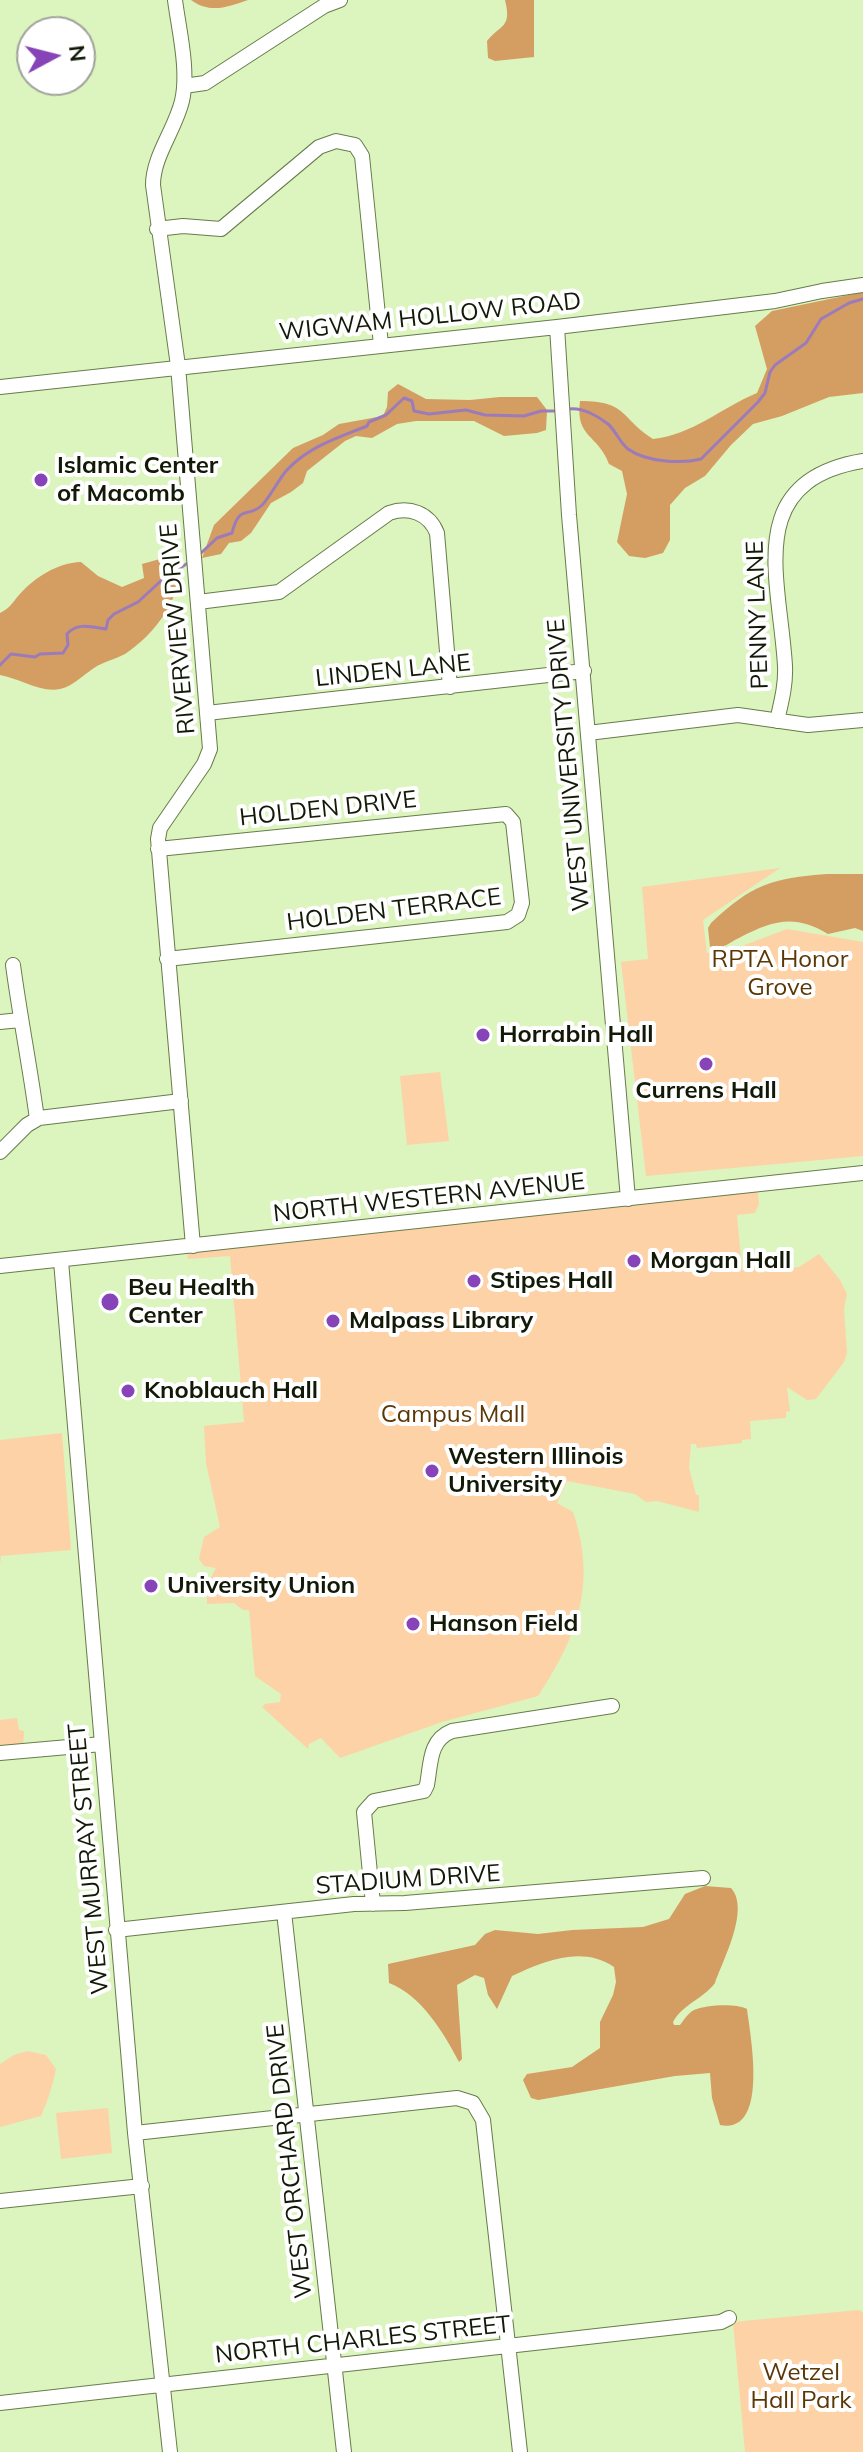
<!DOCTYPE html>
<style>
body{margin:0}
#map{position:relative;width:863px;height:2452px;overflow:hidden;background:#dcf4be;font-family:Mulish,sans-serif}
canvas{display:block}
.north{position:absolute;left:16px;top:16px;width:80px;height:80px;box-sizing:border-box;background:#fff;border:2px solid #a0a39c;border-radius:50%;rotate:83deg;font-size:22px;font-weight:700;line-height:32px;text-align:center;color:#121a07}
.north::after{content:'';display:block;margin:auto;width:28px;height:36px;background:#8644b8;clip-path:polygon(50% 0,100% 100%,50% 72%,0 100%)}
</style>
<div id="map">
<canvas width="863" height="2452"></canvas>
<div class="north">N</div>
</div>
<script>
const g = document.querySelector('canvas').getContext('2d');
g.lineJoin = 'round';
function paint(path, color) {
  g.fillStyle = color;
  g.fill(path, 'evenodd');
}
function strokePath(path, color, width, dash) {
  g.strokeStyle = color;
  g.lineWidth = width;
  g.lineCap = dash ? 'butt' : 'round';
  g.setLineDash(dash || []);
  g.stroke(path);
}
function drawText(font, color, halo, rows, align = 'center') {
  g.font = font + ' Mulish,sans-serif';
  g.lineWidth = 8;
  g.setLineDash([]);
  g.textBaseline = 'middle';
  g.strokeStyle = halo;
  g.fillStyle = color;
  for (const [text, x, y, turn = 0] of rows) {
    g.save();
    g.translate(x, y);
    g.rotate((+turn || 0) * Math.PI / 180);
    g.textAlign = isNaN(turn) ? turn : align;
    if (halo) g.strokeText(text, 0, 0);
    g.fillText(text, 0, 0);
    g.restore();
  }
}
const green = new Path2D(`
 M780,868L703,920L707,953L729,951L787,929L863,942V1156L646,1176L621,962L648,959L642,887Z
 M440,1072L449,1141L407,1145L400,1076Z
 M757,1185L759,1204L755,1213L737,1215L742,1270L757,1269L759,1273L799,1267L819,1254L840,1280L847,1294L844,1309L847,1353L844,1362L816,1399L807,1400L787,1387L790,1411L786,1412V1418L750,1421L751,1439L742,1440V1443L697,1448L696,1444H691L689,1468L696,1495H699V1512L657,1501L646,1502L635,1494L567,1481L557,1503L573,1512C597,1583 578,1636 538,1696L442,1722L340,1758L321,1738L309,1744L308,1749L262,1707L265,1704L280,1702L281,1694L255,1676L249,1610H243L234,1603L207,1604V1585L216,1568L204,1566L199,1559L204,1537L220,1527L206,1463L204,1426L244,1422L230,1256L188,1259L186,1247Z
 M62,1433L71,1550L1,1556L0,1564V1440Z
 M17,1718L19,1730L24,1731L23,1751L0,1753V1720Z
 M27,2051L46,2055L56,2069C53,2085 48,2100 41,2116L0,2127V2064L14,2055Z
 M108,2108L112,2153L61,2159L56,2113Z
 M858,2310L863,2312V2452H745L733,2322Z`);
const forest = new Path2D(`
 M191,0H248C228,7 210,14 191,0Z
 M505,0H534V57L495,61L488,58L487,41C501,24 512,28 505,0Z
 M863,292V393L829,397L782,416L753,424L731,445L705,476L685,488L670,505V540L663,553L645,558L629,556L617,542L627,494L622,471L609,464C598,434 575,438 580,401C628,401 620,418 653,439C692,435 721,408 757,393L767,369L755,326L772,311Z
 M398,384L426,399L470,400L500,397H537L547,410L546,430L537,433L504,436L474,421H416L397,424L372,438L356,436L345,441L307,471L303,483L291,492L271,503L251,533L241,541L229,543L221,554L202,558L214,525L293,448L323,435L339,424L383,416L387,407L388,392Z
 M167,557L179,562C183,598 154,635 125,654C116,659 106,661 97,666C85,673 74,686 60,689C40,693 19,678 0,675V613C9,609 13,602 19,595C35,577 57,563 81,562L98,576L122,587L144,578L142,564Z
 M827,874H863V931L855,928L828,934C795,914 773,920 739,938C728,943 723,950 710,947L708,928L711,923C751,885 772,878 827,874Z
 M705,1886L731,1888C750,1909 724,1958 715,1983C703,1999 683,2004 673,2022L674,2025H680C684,2020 688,2013 694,2010C706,2005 735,2003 747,2009C750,2034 770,2135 720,2125L712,2098L710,2073L675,2076L538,2100L531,2098L523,2080L527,2074L572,2067L600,2048V2022L613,1995L616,1982L614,1967C582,1945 544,1961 512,1976L497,2009L488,1995L484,1978L475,1975L457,1985L462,2059L459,2062C444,2033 421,1995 389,1983L388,1964L475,1945L485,1934L495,1930L538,1934L572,1930L643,1927L669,1919L685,1894Z`);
const stream = new Path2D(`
 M569,409C582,407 598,416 608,424C616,431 620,443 628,449C646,462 681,464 701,459L758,402L765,393L770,372L775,365L806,343L821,319L849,303L863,299
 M201,553L217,538L232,533C239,504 248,518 261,506C267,502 279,479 286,471C309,446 338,438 367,426L369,422L386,415L404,398L412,401L414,411L429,414L466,410L485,415L524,416L541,411H556
 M0,665L11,654L35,657L40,654L63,653L68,645L67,634C77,622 92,627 106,629L108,620L114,614L138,602L164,578L188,563`);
const minor = new Path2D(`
 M175,0C179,31 189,70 182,101C175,130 153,156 153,185L178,366L210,749L204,764L160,828L158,839L193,1246
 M184,86L205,83L324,6L340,0
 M157,229L183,226L221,229L319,147L336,141L355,145L362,156L381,345
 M557,327L569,515L628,1199
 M0,387L557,327L775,301L822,291L863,285
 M198,602L279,592L389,513C409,506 429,513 437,533L450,687
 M207,713L584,671
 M777,721C781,703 786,685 785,666C780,579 742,481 863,461
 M588,733L738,715L808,725L863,720
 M158,849L506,814L513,822L522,903L518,915L507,922L167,959
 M13,965C20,1017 30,1067 37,1119
 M0,1022L20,1020
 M0,1152L27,1125L39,1118L181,1101
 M61,1261L135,2133L170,2452
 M0,1266L863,1173
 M0,1753L102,1744
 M373,1904L364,1812L374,1801L424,1791L427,1785C431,1763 429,1740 452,1731L612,1706
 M284,1912L344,2452
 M116,1930L354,1904L405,1903L703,1878
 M135,2133L457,2098L473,2103L483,2120L520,2452
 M0,2201L142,2186
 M0,2403L721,2322L729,2318`);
const markers = [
 [41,480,8,"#8644b8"],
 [483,1035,8,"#8644b8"],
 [706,1064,8,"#8644b8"],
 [634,1261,8,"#8644b8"],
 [474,1281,8,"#8644b8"],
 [110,1302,10,"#8644b8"],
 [333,1321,8,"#8644b8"],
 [128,1391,8,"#8644b8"],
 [432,1471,8,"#8644b8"],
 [151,1586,8,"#8644b8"],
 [413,1624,8,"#8644b8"]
];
const streetNames = [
 ["WIGWAM HOLLOW ROAD",430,317,-6],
 ["PENNY LANE",758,615,-92],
 ["RIVERVIEW DRIVE",178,629,-95],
 ["LINDEN LANE",393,671,-6],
 ["WEST UNIVERSITY DRIVE",569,765,-95],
 ["HOLDEN DRIVE",328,809,-6],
 ["HOLDEN TERRACE",394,910,-7],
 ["NORTH WESTERN AVENUE",429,1198,-6],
 ["WEST MURRAY STREET",89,1859,-95],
 ["STADIUM DRIVE",408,1880,-4],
 ["WEST ORCHARD DRIVE",290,2161,-96],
 ["NORTH CHARLES STREET",363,2340,-6]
];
const poiNames = [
 ["Islamic Center",57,466],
 ["of Macomb",57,494],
 ["Horrabin Hall",499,1035],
 ["Currens Hall",706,1091,"center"],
 ["Morgan Hall",650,1261],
 ["Stipes Hall",490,1281],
 ["Beu Health",128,1288],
 ["Center",128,1316],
 ["Malpass Library",349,1321],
 ["Knoblauch Hall",144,1391],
 ["Western Illinois",448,1457],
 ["University",448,1485],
 ["University Union",167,1586],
 ["Hanson Field",429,1624]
];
const parkNames = [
 ["RPTA Honor",780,960],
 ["Grove",780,988],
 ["Campus Mall",453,1415],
 ["Wetzel",801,2373],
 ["Hall Park",801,2401]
];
paint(green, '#fdd2a6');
paint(forest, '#d49d62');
strokePath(stream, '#9c7bbb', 3);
strokePath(minor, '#677c4b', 16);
strokePath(minor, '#fff', 14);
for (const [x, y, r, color] of markers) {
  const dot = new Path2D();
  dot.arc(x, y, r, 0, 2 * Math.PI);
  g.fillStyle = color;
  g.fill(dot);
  strokePath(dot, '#fff', 3);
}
drawText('24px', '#121a07', '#fff', streetNames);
drawText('bold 24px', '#121a07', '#fff', poiNames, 'left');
drawText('24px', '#5b3706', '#fff', parkNames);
</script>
